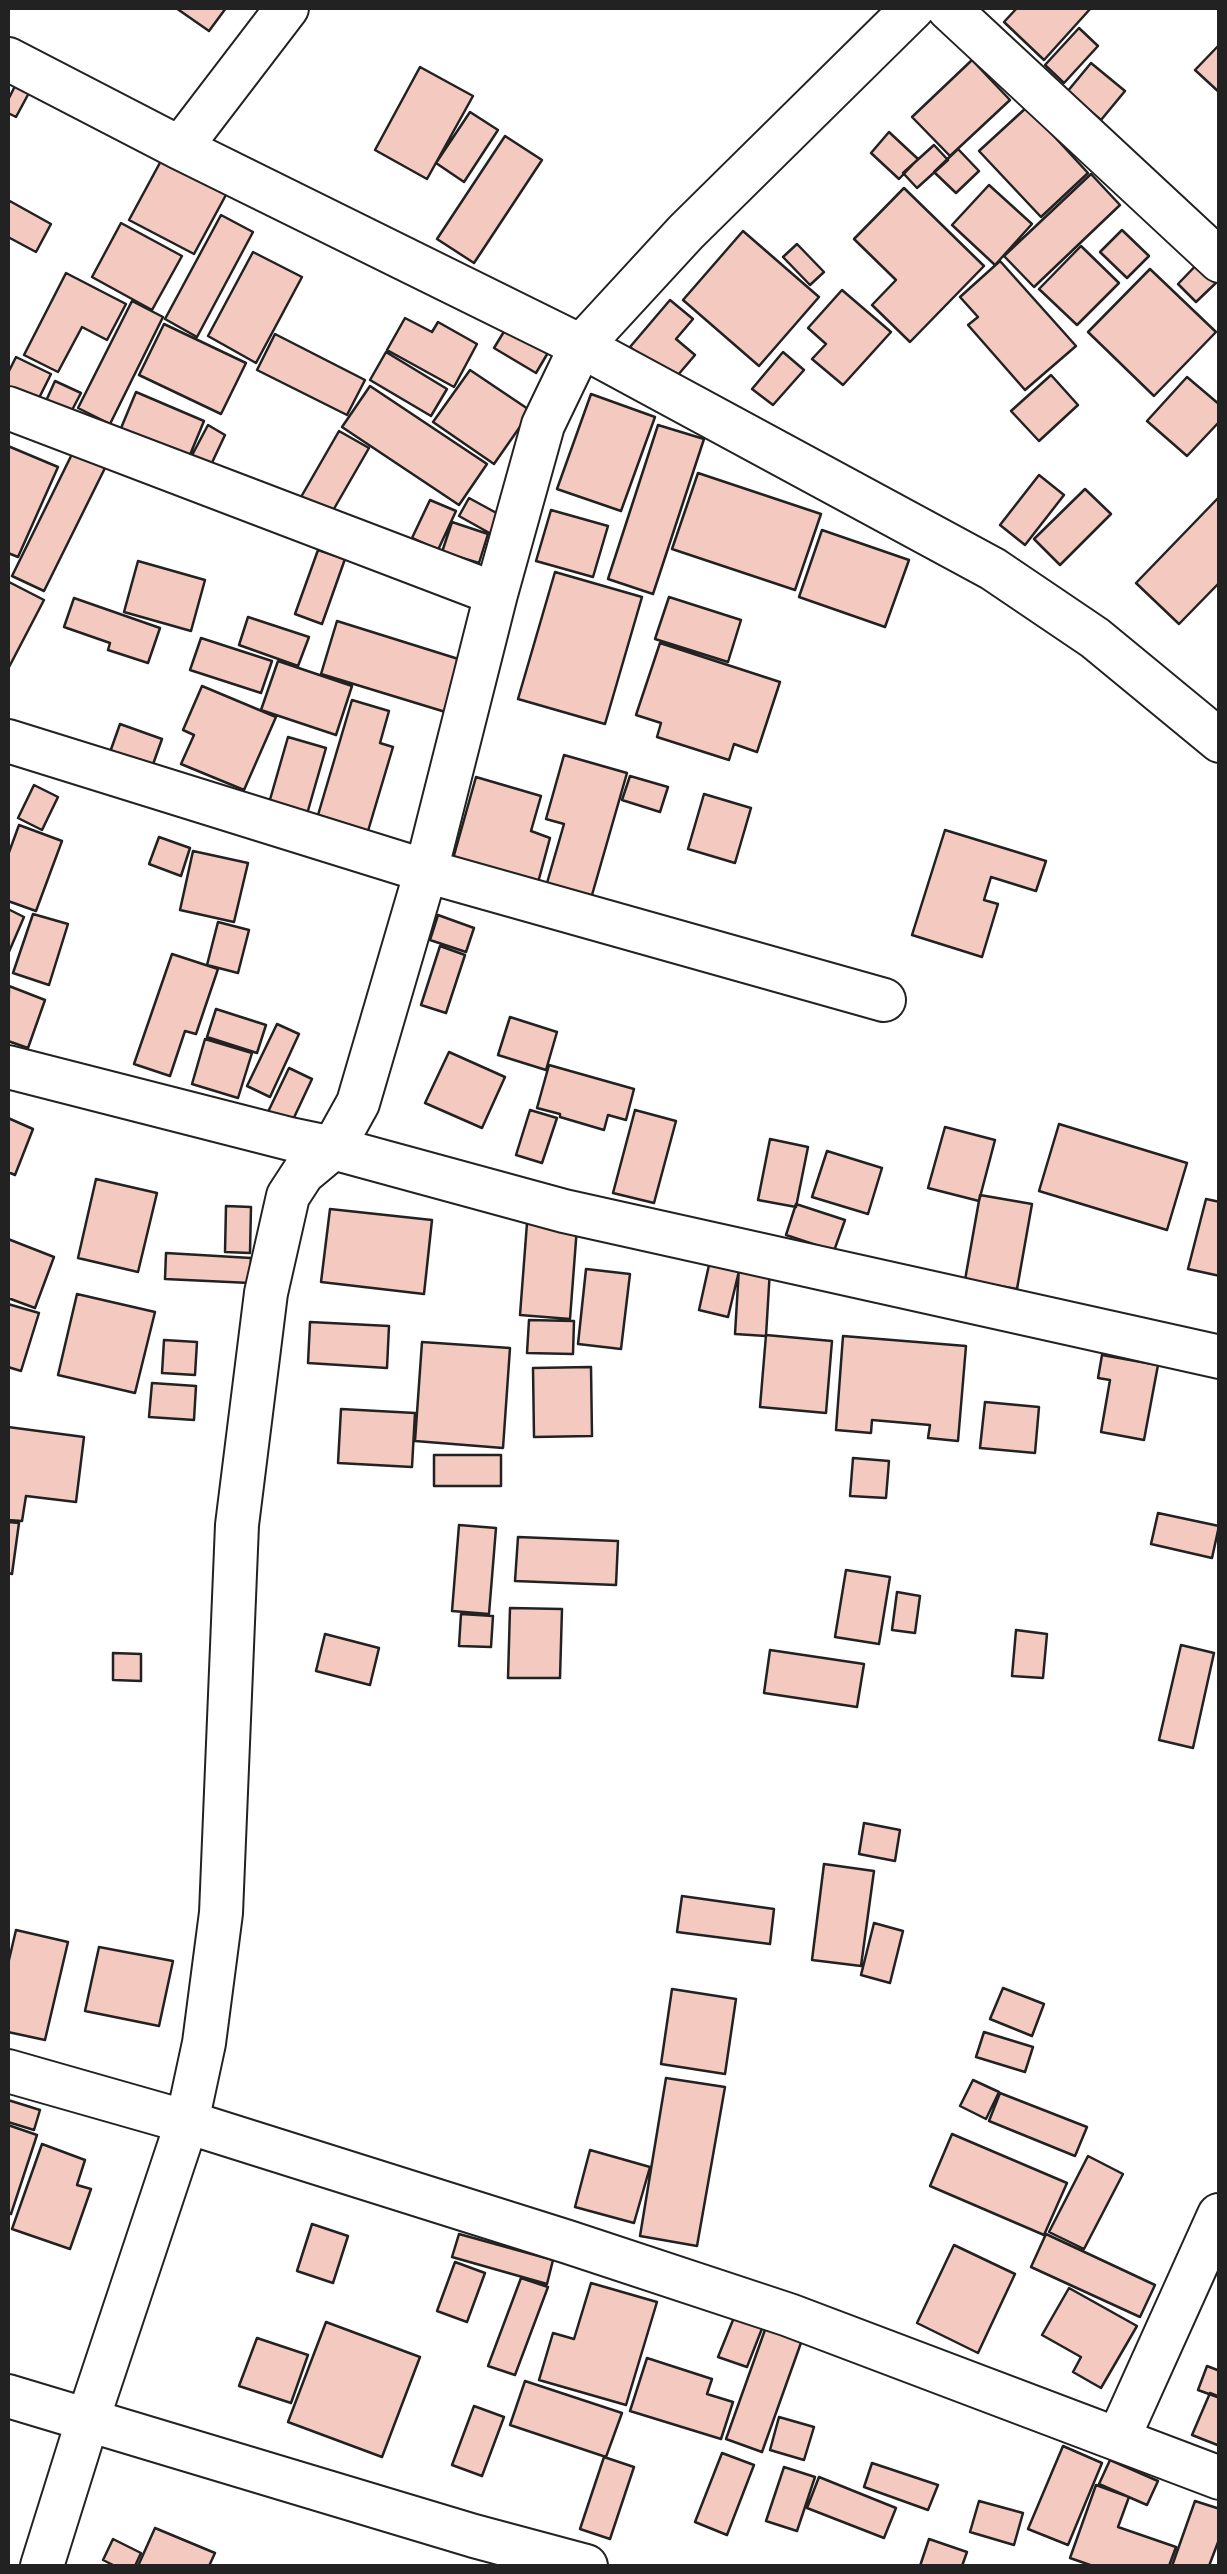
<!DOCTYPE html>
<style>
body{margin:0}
#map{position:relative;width:1227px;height:2574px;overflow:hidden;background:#fff;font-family:Inter,sans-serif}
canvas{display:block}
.frame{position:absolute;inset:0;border:10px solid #222;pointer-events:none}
</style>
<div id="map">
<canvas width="1227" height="2574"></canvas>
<div class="frame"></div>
</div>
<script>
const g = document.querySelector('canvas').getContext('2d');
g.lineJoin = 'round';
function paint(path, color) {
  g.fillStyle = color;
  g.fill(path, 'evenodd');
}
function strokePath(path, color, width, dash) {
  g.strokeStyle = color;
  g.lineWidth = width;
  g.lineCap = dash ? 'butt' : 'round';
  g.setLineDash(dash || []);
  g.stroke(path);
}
const building = new Path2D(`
 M176,8H226L209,31Z
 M1017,8H1091L1044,60L1004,22Z
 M1079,28L1098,46L1064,83L1045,65Z
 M1220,44V93L1195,70Z
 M972,60L1010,100L950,156L912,117Z
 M1091,63L1125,91L1101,120L1067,92Z
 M420,67L473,96L427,179L375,150Z
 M16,84L30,91L16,117L8,113V100Z
 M1027,107L1088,173L1041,217L979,151Z
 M470,112L498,130L464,182L436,163Z
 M889,132L918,159L899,179L871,153Z
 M505,136L542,160L474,263L437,239Z
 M934,145L948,160L917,188L903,173Z
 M958,149L979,171L956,193L934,172Z
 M162,159L227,193L194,254L129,220Z
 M1091,174L1120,205L1034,287L1004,256Z
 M989,185L1032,224L995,265L952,225Z
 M904,188L984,266L910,342L872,305L896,280L854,239Z
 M8,200L51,224L36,252L8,237Z
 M221,215L253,232L197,337L165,319Z
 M121,223L182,256L152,310L92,277Z
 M1122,230L1149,256L1127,278L1100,252Z
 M743,231L819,297L759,366L683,300Z
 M797,244L824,272L810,285L783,257Z
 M1081,246L1119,283L1077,325L1039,289Z
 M253,252L302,277L256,363L208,336Z
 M1205,256L1220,279L1196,302L1178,284Z
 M1000,261L1076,346L1025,390L968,325L978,317L960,297Z
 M1150,269L1216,332L1154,396L1088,332Z
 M66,273L126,304L107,340L82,327L58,372L24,355Z
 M842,290L891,332L843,385L812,359L826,344L808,328Z
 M670,300L693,319L676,339L695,355L672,382L630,347Z
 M132,301L163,317L110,424L78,408Z
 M405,318L432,332L438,322L477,344L454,387L387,350Z
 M164,324L246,363L221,414L139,375Z
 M508,325L549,351L536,373L494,348Z
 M275,334L365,380L347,415L257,370Z
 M386,352L447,389L431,416L370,380Z
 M783,352L804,370L773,405L752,389Z
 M16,357L51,374L37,402L8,387V373Z
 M470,370L531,411L494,464L433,422Z
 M1051,375L1078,405L1039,441L1011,411Z
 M1187,377L1220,405V421L1187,456L1147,421Z
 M55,381L81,393L71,412L46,401Z
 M370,386L487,464L459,505L342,427Z
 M136,392L204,421L187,462L119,433Z
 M591,394L655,417L621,511L557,489Z
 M208,425L225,435L209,469L190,459Z
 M658,425L704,439L653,594L608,579Z
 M339,431L369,448L331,514L301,497Z
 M8,446L58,467L18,557L8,553Z
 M75,448L107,464L44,591L12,576Z
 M698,473L821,514L795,590L672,549Z
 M1039,475L1064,495L1025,545L1000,525Z
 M1085,489L1111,514L1060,565L1034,539Z
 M1220,496V582L1179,624L1136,583Z
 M469,498L502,516L493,535L459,516Z
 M430,500L456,511L438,550L412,538Z
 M551,510L608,526L593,577L536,561Z
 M452,522L488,534L479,563L442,552Z
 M822,530L909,560L885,627L799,597Z
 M318,550L345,559L322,624L295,614Z
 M138,561L205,580L191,631L124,612Z
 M555,572L642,597L605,724L518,699Z
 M9,582L44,600L8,669V585Z
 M669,597L741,620L728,662L655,639Z
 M74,598L160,628L148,663L108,650L110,643L64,627Z
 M248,617L309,637L298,666L239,645Z
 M337,621L468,662L452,714L321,674Z
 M201,638L272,661L261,693L190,670Z
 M660,643L780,682L757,752L734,744L729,760L657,737L661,723L636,715Z
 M278,661L352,686L336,735L261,710Z
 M202,686L276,717L244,790L181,764L194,735L183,730Z
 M352,700L389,711L380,743L393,747L368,831L318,815Z
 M120,724L162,739L151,770L109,755Z
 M288,737L326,748L305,821L267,810Z
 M564,755L627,773L590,902L545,890L564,824L546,819Z
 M630,776L668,787L660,812L622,800Z
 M476,777L541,796L531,831L550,838L536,890L451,866Z
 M34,785L58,797L42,830L18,818Z
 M704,794L751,808L735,863L688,849Z
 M19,825L62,841L36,911L8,901V855Z
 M945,830L1046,861L1036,891L991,877L984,900L998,904L982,957L912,935Z
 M159,837L190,848L181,876L149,864Z
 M193,851L248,863L234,922L180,910Z
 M8,909L24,917L8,954Z
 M33,914L68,924L49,985L13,973Z
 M438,915L474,928L466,952L430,940Z
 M218,922L249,930L238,973L207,965Z
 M440,946L465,955L446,1013L421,1005Z
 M172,954L218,969L196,1034L185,1031L170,1076L134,1064Z
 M9,986L45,1000L28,1048L8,1041Z
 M216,1009L266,1025L257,1053L207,1037Z
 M510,1017L557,1032L546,1070L498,1055Z
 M277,1024L299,1034L270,1097L247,1086Z
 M205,1039L252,1053L238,1098L192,1084Z
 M449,1052L505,1077L482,1128L425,1103Z
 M549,1065L634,1089L626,1120L608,1115L604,1130L560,1117V1114L537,1108Z
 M289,1068L312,1079L291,1124L267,1114Z
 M530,1110L557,1118L542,1163L516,1155Z
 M635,1110L676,1121L654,1203L613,1193Z
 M8,1118L33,1129L15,1175L8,1172Z
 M1059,1124L1187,1163L1167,1230L1039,1191Z
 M945,1127L995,1140L979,1201L928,1188Z
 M770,1139L808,1147L796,1207L758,1200Z
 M827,1151L882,1168L868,1214L812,1197Z
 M96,1179L157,1193L138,1272L78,1258Z
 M980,1195L1032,1204L1017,1289L965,1280Z
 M1206,1199L1220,1202V1276L1188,1269Z
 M796,1204L845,1220L834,1251L786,1235Z
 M226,1206L251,1207L250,1253L225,1252Z
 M330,1209L432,1220L424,1294L321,1282Z
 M527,1223L577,1227L570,1319L520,1315Z
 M8,1239L54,1257L35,1308L8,1298Z
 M166,1253L251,1258L250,1283L165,1279Z
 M709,1265L739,1271L728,1317L699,1310Z
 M739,1267L770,1269L766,1336L735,1334Z
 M586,1269L630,1274L621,1349L578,1344Z
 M77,1294L155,1312L135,1393L58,1375Z
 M8,1304L39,1313L21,1371L8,1367Z
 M529,1320L574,1321L573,1354L527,1353Z
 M310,1322L389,1326L387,1368L308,1363Z
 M766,1335L832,1341L826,1413L760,1407Z
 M843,1336L966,1346L958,1441L928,1438L930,1425L872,1420L871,1433L836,1430Z
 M164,1340L197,1342L195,1375L162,1373Z
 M422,1342L510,1348L503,1448L415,1441Z
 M1102,1355L1158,1365L1144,1440L1101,1432L1110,1380L1098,1378Z
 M591,1367L592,1436L534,1437L533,1368Z
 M152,1383L196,1386L194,1420L149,1417Z
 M985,1402L1039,1407L1035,1453L980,1448Z
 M341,1409L415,1413L412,1467L338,1463Z
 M8,1427L84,1437L76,1502L26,1496L22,1521L8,1520Z
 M434,1455H501V1486H434Z
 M853,1458L889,1461L886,1498L850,1496Z
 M1158,1513L1219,1526L1212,1558L1151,1544Z
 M8,1522L19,1523L12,1574L8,1573Z
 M459,1525L496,1528L489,1614L452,1611Z
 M518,1537L618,1541L616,1585L515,1581Z
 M846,1570L890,1577L879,1644L835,1637Z
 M897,1592L920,1596L915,1633L892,1630Z
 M510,1608L562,1609L560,1678H508Z
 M461,1614L493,1616L491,1647L459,1646Z
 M1016,1630L1047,1634L1043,1678L1012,1676Z
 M325,1634L379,1648L370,1685L316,1671Z
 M1181,1645L1214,1653L1193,1748L1159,1740Z
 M770,1650L864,1664L857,1707L764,1693Z
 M113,1653L141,1654V1681L113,1680Z
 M864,1823L900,1830L895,1861L859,1854Z
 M824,1864L874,1871L861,1966L812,1960Z
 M682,1896L774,1909L770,1944L677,1932Z
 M874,1923L903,1931L890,1983L861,1975Z
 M16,1930L68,1942L45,2040L8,2032V1964Z
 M99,1947L173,1961L159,2026L85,2011Z
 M1003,1988L1044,2004L1032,2036L990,2019Z
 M672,1989L736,1999L725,2074L661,2064Z
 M984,2032L1033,2047L1025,2072L976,2057Z
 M666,2078L725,2087L697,2246L640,2236Z
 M973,2080L999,2092L986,2119L960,2106Z
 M1000,2093L1087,2127L1075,2156L989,2121Z
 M8,2100L40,2110L34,2130L8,2122Z
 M8,2125L37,2135L11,2214L8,2213Z
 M952,2134L1067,2183L1044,2235L930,2186Z
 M42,2144L85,2160L77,2185L91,2189L70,2249L12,2229Z
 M590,2150L650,2167L634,2223L575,2207Z
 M1088,2156L1123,2174L1084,2249L1049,2232Z
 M312,2224L348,2236L333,2283L297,2271Z
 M459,2234L553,2260L547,2284L452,2257Z
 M1046,2234L1155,2285L1140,2317L1031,2267Z
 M954,2245L1015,2274L978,2353L917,2323Z
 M455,2262L485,2273L467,2322L437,2311Z
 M521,2278L548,2287L515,2375L488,2366Z
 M591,2283L657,2302L626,2405L539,2380L553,2333L574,2339Z
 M1069,2288L1137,2326L1101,2388L1073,2372L1081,2357L1042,2335Z
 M735,2315L763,2326L747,2367L718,2357Z
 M326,2322L420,2357L382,2457L288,2422Z
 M766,2327L802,2340L762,2452L726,2439Z
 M257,2338L308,2355L291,2403L239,2386Z
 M647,2358L712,2379L707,2394L733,2402L721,2439L630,2411Z
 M1207,2366L1220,2371V2398L1198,2390Z
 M525,2381L622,2413L606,2457L510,2425Z
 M1210,2393L1220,2397V2446L1192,2435Z
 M474,2406L504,2417L482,2476L452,2465Z
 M779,2417L814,2427L804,2460L770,2450Z
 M1063,2446L1102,2463L1068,2545L1028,2529Z
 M722,2453L754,2465L727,2535L695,2522Z
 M604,2457L634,2467L610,2539L580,2529Z
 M1110,2460L1158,2481L1147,2505L1099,2484Z
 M872,2463L938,2485L928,2510L864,2487Z
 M784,2467L815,2477L797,2531L766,2521Z
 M819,2477L896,2508L884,2538L807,2508Z
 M1096,2485L1129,2497L1118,2527L1176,2547L1169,2566H1093L1070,2558Z
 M979,2501L1023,2513L1014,2545L970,2532Z
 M1195,2501L1220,2509V2537L1209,2566H1172Z
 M155,2528L215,2553L209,2566H138Z
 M113,2539L141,2553L135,2566H115L103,2560Z
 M929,2539L967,2552L962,2566H920Z`);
const minor = new Path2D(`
 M948,8L1220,261
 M8,59L180,148L581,346L993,569L1095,638L1220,741
 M180,148L287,8
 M8,408L496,594
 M8,741L426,871L884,1000
 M8,1067L290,1139L333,1148L564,1211L1220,1357
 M8,2071L187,2122L568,2242L789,2315L1220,2478
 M8,2396L474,2536L586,2566
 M1118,2439L1219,2215
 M42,2566L88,2419L187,2122L204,2043L221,1913L237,1525L266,1293L288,1196L303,1173L333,1148L358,1103L426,871L496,594L543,425L581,346L686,232L913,8`);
paint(building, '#f3c9c0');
strokePath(building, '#222', 2.5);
strokePath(minor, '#222', 46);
strokePath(minor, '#fff', 42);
</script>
